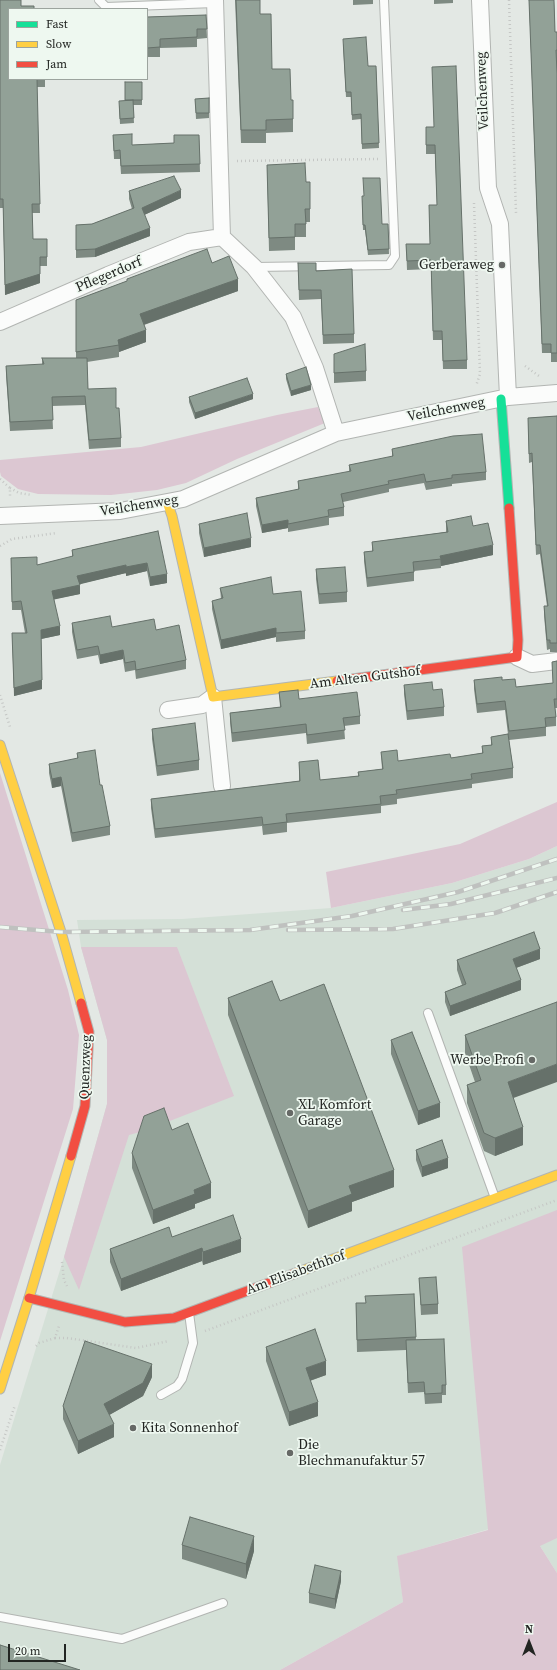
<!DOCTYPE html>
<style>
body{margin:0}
#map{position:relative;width:557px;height:1670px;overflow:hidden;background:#e3e8e4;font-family:"Source Serif 4",serif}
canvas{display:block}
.legend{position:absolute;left:8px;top:8px;width:140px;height:72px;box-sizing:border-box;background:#eef8f0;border:1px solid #9ca49e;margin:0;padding:5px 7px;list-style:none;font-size:12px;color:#222522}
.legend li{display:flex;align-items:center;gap:8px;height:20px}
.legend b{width:20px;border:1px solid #9ca49e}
.north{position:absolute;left:509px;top:1622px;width:40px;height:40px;-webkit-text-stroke:3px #eef8f0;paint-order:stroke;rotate:0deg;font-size:11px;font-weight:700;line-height:16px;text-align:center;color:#222522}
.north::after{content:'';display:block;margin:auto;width:14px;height:18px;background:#222522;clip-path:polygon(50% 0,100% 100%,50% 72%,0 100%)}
.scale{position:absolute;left:8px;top:1644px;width:58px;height:18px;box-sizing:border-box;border:2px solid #222522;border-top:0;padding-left:5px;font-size:12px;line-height:14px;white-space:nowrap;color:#222522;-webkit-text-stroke:3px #eef8f0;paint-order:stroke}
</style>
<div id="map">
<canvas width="557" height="1670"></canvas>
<ul class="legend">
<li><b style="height:5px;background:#16e098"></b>Fast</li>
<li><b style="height:5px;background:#ffcf43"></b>Slow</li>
<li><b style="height:5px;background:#f24e42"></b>Jam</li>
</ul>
<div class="north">N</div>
<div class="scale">20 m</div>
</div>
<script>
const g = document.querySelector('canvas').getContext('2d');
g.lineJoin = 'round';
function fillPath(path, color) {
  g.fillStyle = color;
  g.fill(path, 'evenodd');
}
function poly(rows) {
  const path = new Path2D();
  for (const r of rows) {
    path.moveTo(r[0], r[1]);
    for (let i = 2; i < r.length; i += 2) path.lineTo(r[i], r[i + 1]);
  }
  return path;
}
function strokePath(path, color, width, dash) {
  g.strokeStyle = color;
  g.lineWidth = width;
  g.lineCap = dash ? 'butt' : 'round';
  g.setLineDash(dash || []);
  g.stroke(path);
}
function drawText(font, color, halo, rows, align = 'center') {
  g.font = font + ' "Source Serif 4",serif';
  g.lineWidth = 3.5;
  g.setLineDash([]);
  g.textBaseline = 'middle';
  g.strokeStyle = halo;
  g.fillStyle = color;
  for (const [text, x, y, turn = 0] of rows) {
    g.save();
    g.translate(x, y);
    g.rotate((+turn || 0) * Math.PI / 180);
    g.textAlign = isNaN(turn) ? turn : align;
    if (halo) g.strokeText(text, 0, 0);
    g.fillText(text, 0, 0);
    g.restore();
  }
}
fillPath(poly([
 [557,846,557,1573,523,1519,398,1556,403,1602,280,1670,0,1670,0,1465,64,1257,107,1104,107,1040,81,947,77,920,182,919,331,908,452,883,529,859]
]), '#d4e0d7');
fillPath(poly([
 [318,407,325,423,237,459,186,483,157,490,111,495,38,494,18,489,1,476,0,472,0,460,141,447,277,415],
 [0,773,68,990,79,1035,73,1109,0,1341],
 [557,802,557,846,529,859,452,883,331,908,326,872,460,844],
 [81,947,177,947,234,1096,144,1131,129,1135,79,1290,64,1257,107,1104,107,1040],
 [557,1210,557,1538,540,1546,557,1573,557,1670,280,1670,403,1602,397,1556,488,1530,462,1247]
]), '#dcc7d2');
const lane = poly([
 [99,0,106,7,215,3],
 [255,267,389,265,395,256,384,0],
 [428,1013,495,1198],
 [161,1395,177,1386,182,1379,193,1343,189,1313],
 [0,1617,122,1639,223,1603]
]);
const street = poly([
 [480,0,488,188,500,224,508,397],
 [222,237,254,267,293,317,315,368,336,433],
 [0,322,108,275,189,242,222,237,215,0],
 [0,516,120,511,183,499,336,433,508,397,557,393],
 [517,657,532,664,557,661],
 [168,710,202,705,213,697,222,786]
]);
const fast = poly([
 [501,399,509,508]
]);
const slow = poly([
 [167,502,172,516,213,697,337,681],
 [0,745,61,932,81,1003],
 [296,1273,557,1175],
 [0,1389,29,1298,71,1156]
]);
const jam = poly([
 [337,681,517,657,518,640,509,508],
 [71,1156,85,1106,89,1032,81,1003],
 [29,1298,125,1322,174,1318,296,1273]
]);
strokePath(lane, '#b2b5b2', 10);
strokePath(street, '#b2b5b2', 18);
strokePath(fast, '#b2b5b2', 11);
strokePath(slow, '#b2b5b2', 11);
strokePath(jam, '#b2b5b2', 11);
strokePath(poly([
 [509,0,516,213],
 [237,161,378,159],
 [474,203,480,374,476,386],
 [525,366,539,376],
 [0,479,10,488,10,498],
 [10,488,19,493,32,495],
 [0,546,12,539,57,533],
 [0,695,10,727],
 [62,1262,64,1280,67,1286],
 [205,1331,557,1200],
 [55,1338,67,1338,136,1348,169,1341],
 [36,1346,39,1343,55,1338,59,1326],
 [0,1450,15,1405]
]), '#c5c7c5', 2.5, [1, 3]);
strokePath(lane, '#fbfcfb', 8);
strokePath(street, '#fbfcfb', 16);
strokePath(fast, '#16e098', 9);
strokePath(slow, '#ffcf43', 9);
strokePath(jam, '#f24e42', 9);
const rail = poly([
 [403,910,451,904,557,878],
 [0,927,61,932,250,930,352,916,458,892,557,859],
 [288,930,393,929,495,913,557,892]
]);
strokePath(rail, '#bfc1bf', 4.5);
strokePath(rail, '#eef8f0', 3, [9]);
fillPath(poly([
 [235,0,260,0,260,14,272,69,291,100,293,100,293,132,266,133,266,143,241,143],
 [353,0,373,0,373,4,353,5],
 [434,0,453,0,453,3,434,4],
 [529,0,554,0,555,32,557,32,557,362,551,362,551,353,542,353],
 [206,15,207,38,197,39,197,47,160,48,160,57,147,57,147,17],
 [343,44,368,66,376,66,379,148,362,149,361,119,352,120,351,97,346,97],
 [9,79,51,79,45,79,45,87,37,87,40,213,32,213,33,239,47,239,47,266,40,266,40,283,5,295,3,208,0,208,0,162],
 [125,82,142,82,142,105,133,105,134,123,120,124,119,106,125,101],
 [209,98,209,118,196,119,195,99],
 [426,127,434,127,467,360,467,369,443,369,442,340,433,340,431,269,407,270,406,244,430,244,429,205,437,205,435,154,426,154],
 [113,135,132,145,174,143,199,135,200,172,121,174,120,159,114,159],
 [267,165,306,182,310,209,310,222,306,222,306,237,295,237,295,250,269,251],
 [129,191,181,198,144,215,150,236,95,257,76,258,76,225,92,224,132,209,129,199],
 [364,196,382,224,388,224,389,254,368,255,365,230,363,230,362,201],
 [212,263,238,291,144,325,146,342,119,352,119,357,87,362,88,389,116,408,121,438,121,447,89,449,85,405,52,406,53,429,10,431,6,375,6,366,42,365,42,358,76,358,76,300,127,281,127,279],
 [298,263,316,271,354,334,354,343,323,344,321,299,299,300],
 [334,354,366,371,366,381,334,383],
 [286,374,311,390,291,396,286,379],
 [189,397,253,399,195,419,189,402],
 [557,416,557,652,550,652,550,649,547,650,544,615,544,606,547,606,540,554,536,555,532,462,529,463,528,418],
 [392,449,486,472,486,480,452,484,452,486,426,490,424,483,389,489,389,492,343,502,344,507,344,516,329,518,329,525,288,532,288,528,262,533,256,506,256,498,298,490,298,481,349,472,349,465,392,457],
 [446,521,473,526,493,555,441,566,441,568,414,571,414,581,367,587,364,561,364,552,372,551,372,542,446,532],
 [199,524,251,547,204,557,199,533],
 [158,531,167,583,150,586,147,571,126,576,126,573,79,584,80,594,54,599,60,635,41,639,42,689,14,696,12,633,25,633,21,610,12,610,11,558,37,565,72,557,72,550],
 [316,569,347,592,347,602,319,604,316,579],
 [220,588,273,594,305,631,305,639,276,642,276,637,221,649,212,609,212,601,221,599],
 [72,623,112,627,156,630,186,660,186,669,136,679,135,670,125,672,123,659,100,664,98,655,77,659,72,632],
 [557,661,557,708,555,708,556,717,556,726,546,727,546,736,509,740,513,768,513,778,472,784,472,788,397,799,397,804,381,806,381,813,287,823,287,832,263,835,262,826,155,838,151,808,151,799,299,781,299,762,320,780,358,776,358,772,382,769,381,752,398,761,451,758,482,753,482,746,491,745,491,737,508,734,505,710,477,713,474,689,474,680,502,680,516,687,553,683,552,662],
 [404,685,433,690,444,707,444,716,407,720,404,694],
 [279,692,299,699,360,716,360,724,344,726,345,739,307,744,306,733,232,742,230,722,230,713,280,707],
 [152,729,199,760,199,770,157,776,152,739],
 [77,753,100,785,110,826,110,835,72,842,61,786,52,788,49,773,49,764,77,759],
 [540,959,516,968,521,990,450,1016,445,1002,445,992,462,985,457,970,457,960],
 [228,998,280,1001,394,1187,352,1202,352,1211,308,1228,228,1015],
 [465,1035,523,1145,495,1156,484,1151,467,1103,467,1085,475,1082,465,1053],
 [391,1040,440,1117,418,1125,391,1054],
 [172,1130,211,1198,195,1204,195,1208,153,1224,132,1168,132,1153],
 [416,1150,448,1168,422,1177,416,1160],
 [172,1237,241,1252,203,1265,202,1261,121,1291,110,1262,110,1249],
 [419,1278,438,1304,438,1314,421,1315],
 [414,1294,416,1340,446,1385,446,1395,442,1395,442,1403,425,1404,424,1392,408,1393,406,1350,357,1352,356,1303,365,1303],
 [266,1347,326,1375,310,1381,318,1416,289,1426,266,1361],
 [152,1377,143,1396,109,1415,114,1437,78,1454,63,1419,63,1406],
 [182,1545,254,1551,246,1579,182,1559],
 [341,1581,335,1609,309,1603,309,1593]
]), '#7e8a82');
fillPath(poly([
 [181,190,181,198,142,216,142,208],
 [150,228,150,236,95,257,95,249],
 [40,274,40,283,5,295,5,285],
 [238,279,238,291,140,326,140,314],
 [146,330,146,342,119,352,118,340],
 [311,385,311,390,291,396,291,391],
 [253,394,253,399,195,419,195,413],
 [288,520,288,528,262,533,262,525],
 [251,538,251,547,204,557,204,548],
 [493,545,493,555,441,566,440,556],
 [147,563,147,571,126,576,126,567],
 [126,565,126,573,77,585,77,576],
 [167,574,167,583,150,586,150,577],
 [80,585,80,594,52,600,52,591],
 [60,626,60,635,41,639,41,630],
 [276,628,276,637,221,649,221,640],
 [123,650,123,659,100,664,100,655],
 [42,680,42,689,14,696,14,688],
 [61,777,61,786,52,788,52,779],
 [540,949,540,959,513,969,513,959],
 [521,980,521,990,450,1016,450,1006],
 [557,1064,557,1082,508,1100,508,1082],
 [440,1103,440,1117,418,1125,418,1111],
 [523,1127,523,1145,495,1156,495,1138],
 [448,1158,448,1168,422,1177,422,1167],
 [394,1170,394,1187,352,1202,352,1211,308,1228,308,1211,349,1186],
 [211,1183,211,1198,195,1204,195,1208,153,1224,153,1210,194,1190],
 [241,1239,241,1252,203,1265,203,1252],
 [202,1248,202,1261,121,1291,121,1279],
 [326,1361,326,1375,306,1382,306,1368],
 [152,1364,152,1377,143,1396,104,1418,104,1404],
 [318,1402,318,1416,289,1426,289,1412],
 [114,1424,114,1437,78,1454,78,1441],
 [254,1536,254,1551,246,1579,246,1564],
 [341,1571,341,1581,335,1609,335,1599]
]), '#66716a');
const building = poly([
 [0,0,21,0,21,6,34,6,34,9,9,9,9,79,37,79,40,204,32,204,33,239,47,239,47,257,40,257,40,274,5,285,3,199,0,199,0,0],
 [236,0,260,0,260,14,271,14,272,69,290,69,291,100,293,100,293,119,266,120,266,130,241,130,236,0],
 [529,0,554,0,555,32,557,32,557,50,556,50,557,73,557,353,551,353,551,344,542,344,529,0],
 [206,15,207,29,197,29,197,37,160,39,160,47,147,48,147,17,206,15],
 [366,37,368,66,376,66,379,143,362,144,361,114,352,115,351,92,346,92,343,39,366,37],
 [456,66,467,360,443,361,442,331,433,331,431,260,407,261,406,244,430,244,429,205,437,205,435,145,426,145,426,127,434,127,432,67,456,66],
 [125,82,142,82,142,100,125,100,125,82],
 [209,98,209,113,196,113,195,99,209,98],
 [133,100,134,118,120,119,119,101,133,100],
 [132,134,132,145,174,143,174,135,199,135,200,164,121,166,120,150,114,151,113,135,132,134],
 [305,163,306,182,310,182,310,209,305,209,306,224,295,224,295,237,269,238,267,165,305,163],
 [174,176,181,190,142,208,150,228,95,249,76,250,76,225,92,224,134,208,129,191,174,176],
 [363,178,380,178,382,224,388,224,389,249,368,250,365,225,363,225,362,196,364,196,363,178],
 [207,249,212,263,229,256,238,279,140,314,146,330,118,340,119,345,76,352,76,300,127,281,127,279,207,249],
 [298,263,316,263,316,271,352,269,354,334,323,335,321,290,299,290,298,263],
 [365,344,366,371,334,373,334,354,365,344],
 [42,358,87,358,88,389,116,388,116,408,119,408,121,438,89,440,85,396,52,397,53,420,10,422,6,366,44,364,42,358],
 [306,367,311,385,291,391,286,374,306,367],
 [247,378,253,394,195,413,189,397,247,378],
 [557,416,557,643,550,643,550,640,547,640,544,606,548,606,540,545,536,545,532,453,529,454,528,418,557,416],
 [482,434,486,472,452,475,452,478,426,482,424,474,388,481,389,484,341,494,344,507,328,510,329,516,288,524,288,520,262,525,256,498,299,489,298,481,351,471,349,465,393,456,392,449,453,436,482,434],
 [247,513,251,538,204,548,199,524,247,513],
 [471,516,473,526,488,523,493,545,440,556,441,559,413,562,414,572,367,578,364,552,373,551,372,542,448,532,446,521,471,516],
 [158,531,167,574,150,577,147,563,126,567,126,565,77,576,80,585,52,591,60,626,41,630,42,680,14,688,12,633,27,633,21,601,12,602,11,558,37,557,37,565,73,556,72,550,158,531],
 [345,567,347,592,319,594,316,569,345,567],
 [271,577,273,594,301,591,305,631,276,633,276,628,221,640,212,601,223,598,220,588,271,577],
 [110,616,112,627,154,619,156,630,179,625,186,660,136,670,135,661,125,663,123,650,100,655,98,646,77,650,72,623,110,616],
 [557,661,557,699,554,699,556,717,545,718,546,727,509,731,505,701,477,704,474,680,502,677,502,680,515,679,516,687,553,683,552,662,557,661],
 [432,682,433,690,442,689,444,707,407,711,404,685,432,682],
 [298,690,299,699,357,692,360,716,343,718,345,730,307,735,306,724,232,733,230,713,281,707,279,692,298,690],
 [195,723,199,760,157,766,152,729,195,723],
 [508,734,513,768,471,774,472,779,396,790,397,794,380,796,381,804,286,814,287,822,263,825,262,817,155,829,151,799,300,781,299,762,318,760,320,780,359,776,358,772,383,769,381,752,397,750,398,761,450,754,451,758,483,753,482,746,492,745,491,737,508,734],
 [95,750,100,785,102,785,110,826,72,833,61,777,52,779,49,764,78,758,77,753,95,750],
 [534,932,540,949,513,959,521,980,450,1006,445,992,466,984,457,960,534,932],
 [272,981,280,1001,324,984,394,1170,349,1186,352,1194,308,1211,228,998,272,981],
 [557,1002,557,1064,508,1082,523,1127,495,1138,484,1133,467,1085,481,1080,465,1035,557,1002],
 [412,1032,440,1103,418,1111,391,1040,412,1032],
 [164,1108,172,1130,188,1123,211,1183,194,1190,195,1194,153,1210,132,1153,144,1116,164,1108],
 [442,1140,448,1158,422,1167,416,1150,442,1140],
 [233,1215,241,1239,203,1252,202,1248,121,1279,110,1249,169,1227,172,1237,233,1215],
 [436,1277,438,1304,421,1305,419,1278,436,1277],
 [414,1294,416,1337,357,1340,356,1303,366,1303,365,1296,414,1294],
 [315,1329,326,1361,306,1368,318,1402,289,1412,266,1347,315,1329],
 [444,1339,446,1385,442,1385,442,1393,425,1394,424,1382,408,1383,406,1340,444,1339],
 [85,1341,152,1364,143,1383,104,1404,114,1424,78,1441,63,1406,85,1341],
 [190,1517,254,1536,246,1564,182,1545,190,1517],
 [315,1565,341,1571,335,1599,309,1593,315,1565],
 [0,1645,80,1670,0,1670,0,1645]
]);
fillPath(building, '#92a197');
strokePath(building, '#66716a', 1);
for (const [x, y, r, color] of [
 [502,265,4,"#666966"],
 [532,1060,4,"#666966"],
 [290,1113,4,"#666966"],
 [133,1428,4,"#666966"],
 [290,1453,4,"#666966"]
]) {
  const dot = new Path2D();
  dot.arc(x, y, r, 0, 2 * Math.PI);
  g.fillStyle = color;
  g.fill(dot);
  strokePath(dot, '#eef8f0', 1.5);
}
drawText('14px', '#222522', '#eef8f0', [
 ["Veilchenweg",483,91,-92],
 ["Pflegerdorf",109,275,-23],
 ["Veilchenweg",446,410,-11],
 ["Veilchenweg",139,506,-9],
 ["Am Alten Gutshof",365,678,-7],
 ["Quenzweg",86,1067,-88],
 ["Am Elisabethhof",296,1273,-20]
]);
drawText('14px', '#222522', '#eef8f0', [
 ["Gerberaweg",494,265,"right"],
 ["Werbe Profi",524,1060,"right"],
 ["XL Komfort",298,1105],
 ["Garage",298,1121],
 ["Kita Sonnenhof",141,1428],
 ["Die",298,1445],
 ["Blechmanufaktur 57",298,1461]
], 'left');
</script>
